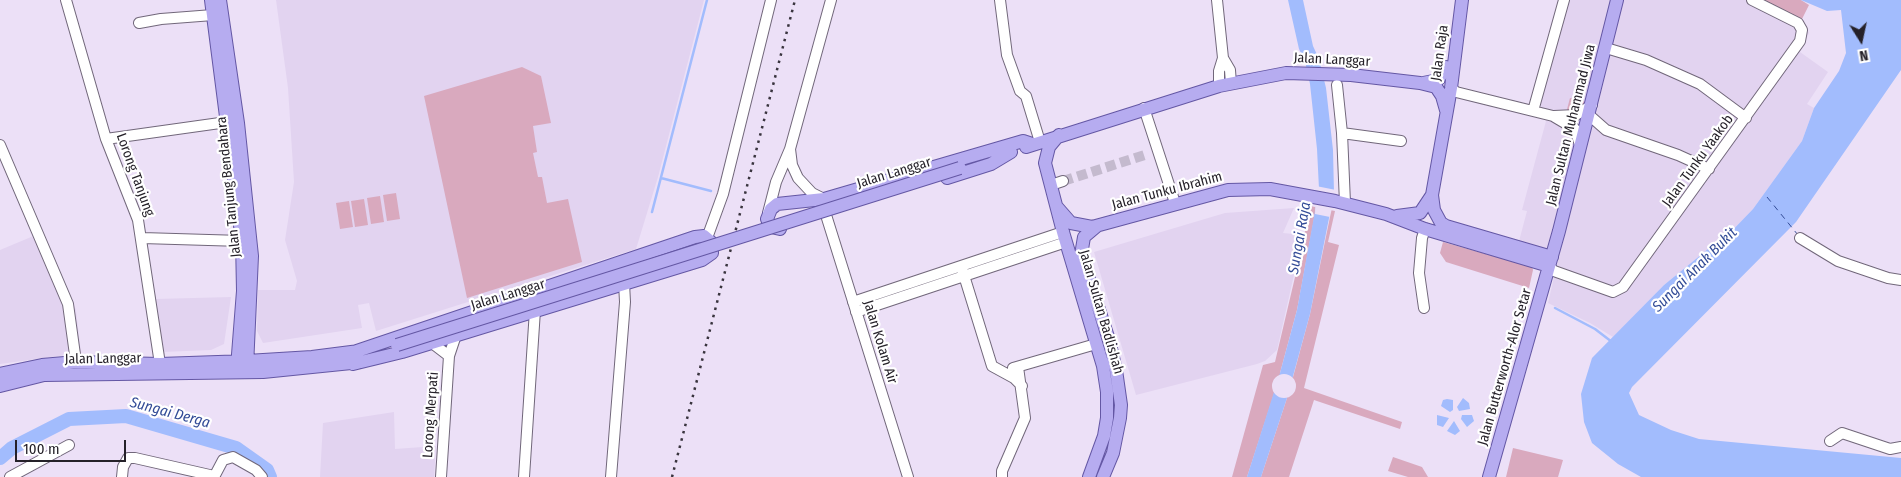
<!DOCTYPE html>
<style>
body{margin:0}
#map{position:relative;width:1901px;height:477px;overflow:hidden;background:#ece0f7;font-family:"Fira Sans Condensed",sans-serif}
canvas{display:block}
.north{position:absolute;left:1836px;top:15px;width:50px;height:50px;-webkit-text-stroke:4px #fff;paint-order:stroke;rotate:170deg;font-size:14px;font-weight:700;line-height:20px;text-align:center;color:#252129}
.north::after{content:'';display:block;margin:auto;width:18px;height:22px;background:#252129;clip-path:polygon(50% 0,100% 100%,50% 72%,0 100%)}
.scale{position:absolute;left:15px;top:440px;width:111px;height:22px;box-sizing:border-box;border:2px solid #252129;border-top:0;padding-left:6px;font-size:15px;line-height:18px;white-space:nowrap;color:#252129;-webkit-text-stroke:4px #fff;paint-order:stroke}
</style>
<div id="map">
<canvas width="1901" height="477"></canvas>
<div class="north">N</div>
<div class="scale">100 m</div>
</div>
<script>
const g = document.querySelector('canvas').getContext('2d');
g.lineJoin = 'round';
function fillPath(path, color) {
  g.fillStyle = color;
  g.fill(path, 'evenodd');
}
function poly(rows) {
  const path = new Path2D();
  for (const r of rows) {
    if (r.length === 3) {
      path.moveTo(r[0] + r[2], r[1]);
      path.arc(r[0], r[1], r[2], 0, 2 * Math.PI);
      continue;
    }
    path.moveTo(r[0], r[1]);
    for (let i = 2; i < r.length; i += 2) path.lineTo(r[i], r[i + 1]);
  }
  return path;
}
function strokePath(path, color, width, dash) {
  g.strokeStyle = color;
  g.lineWidth = width;
  g.lineCap = dash ? 'butt' : 'round';
  g.setLineDash(dash || []);
  g.stroke(path);
}
function drawText(font, color, halo, rows, align = 'center') {
  g.font = font + ' "Fira Sans Condensed",sans-serif';
  g.lineWidth = 4.5;
  g.setLineDash([]);
  g.textBaseline = 'middle';
  g.strokeStyle = halo;
  g.fillStyle = color;
  for (const [text, x, y, turn = 0] of rows) {
    g.save();
    g.translate(x, y);
    g.rotate((+turn || 0) * Math.PI / 180);
    g.textAlign = isNaN(turn) ? turn : align;
    if (halo) g.strokeText(text, 0, 0);
    g.fillText(text, 0, 0);
    g.restore();
  }
}
fillPath(poly([
 [276,0,704,0,658,177,636,249,376,331,369,303,358,305,362,328,263,343,257,331,258,290,295,290,297,281,285,240,294,182,288,88],
 [1566,0,1763,0,1802,19,1809,33,1800,52,1828,72,1807,104,1814,108,1802,141,1753,209,1725,238,1708,249,1664,285,1613,337,1590,323,1548,303,1559,256,1518,245,1527,211,1522,210,1549,110,1536,107],
 [1294,208,1283,233,1303,235,1277,350,1265,361,1257,364,1136,395,1094,252,1225,213],
 [43,232,76,310,81,353,0,364,0,250],
 [231,297,224,344,211,350,162,352,155,299],
 [394,412,395,449,436,446,434,477,320,477,323,423]
]), '#e2d3f0');
fillPath(poly([
 [1763,0,1801,0,1809,5,1802,19],
 [522,67,541,76,551,123,533,126,537,152,533,153,538,177,542,177,547,203,568,199,582,262,467,298,424,96],
 [1570,98,1586,102,1578,110,1566,113],
 [396,193,400,219,387,221,383,195],
 [380,196,384,222,371,224,367,198],
 [364,199,368,225,355,227,351,201],
 [349,201,353,227,340,229,336,203],
 [1310,206,1335,211,1328,242,1339,245,1304,388,1402,422,1400,429,1314,400,1289,477,1261,477,1287,398,1274,394,1247,477,1232,477,1263,365,1275,362,1300,256],
 [1315,214,1330,217,1310,314,1293,377,1280,373,1297,310],
 [1443,242,1532,267,1533,270,1529,288,1446,262,1440,253],
 [1513,448,1563,460,1558,477,1506,477],
 [1393,457,1422,467,1428,477,1408,477,1388,471]
]), '#d9a9be');
fillPath(poly([
 [1288,0,1303,0,1313,46,1319,59,1326,88,1333,150,1334,193,1310,314,1287,398,1261,477,1247,477,1280,373,1297,310,1319,189,1317,149,1310,84,1305,61,1299,49],
 [1801,0,1901,0,1901,70,1796,222,1632,387,1629,393,1639,415,1671,430,1699,439,1901,458,1901,477,1641,477,1618,464,1592,443,1584,422,1581,394,1592,358,1664,285,1708,249,1725,238,1753,209,1802,141,1814,108,1839,71,1846,53,1841,10,1827,11],
 [1463,398,1469,403,1470,409,1459,411,1457,407],
 [1447,399,1453,400,1453,410,1450,412,1441,406,1443,400],
 [1437,415,1449,418,1443,427,1437,425],
 [1462,415,1472,415,1474,421,1467,427,1461,419],
 [1454,421,1460,431,1455,435,1447,431]
]), '#a2bcfd');
fillPath(poly([
 [1316,186,1336,190,1330,217,1315,214],
 [1284,386,12]
]), '#ece0f7');
strokePath(poly([
 [661,178,711,191],
 [652,212,707,0],
 [1555,308,1595,329,1612,342]
]), '#a2bcfd', 2.5);
strokePath(poly([
 [0,458,12,448,69,419,126,416,236,448,267,470,270,477]
]), '#a2bcfd', 14);
strokePath(poly([
 [1767,197,1798,235]
]), '#334c97', 1, [6, 5]);
strokePath(poly([
 [1063,181,1148,154]
]), '#c4bace', 10, [10, 5]);
const minor = poly([
 [66,0,106,139,138,220,160,364],
 [1000,0,1007,55,1020,91,1026,96,1040,142],
 [1217,0,1223,58,1230,70,1231,84],
 [139,23,161,19,213,15],
 [1606,48,1646,60,1700,84,1746,118],
 [1337,85,1342,133,1345,203],
 [1219,86,1219,71,1223,58],
 [1451,88,1456,92,1553,116,1575,129,1580,145],
 [1144,108,1175,203],
 [1533,111,1564,0],
 [1589,115,1606,130,1678,155,1709,169],
 [1554,116,1576,115,1592,105],
 [1342,133,1401,141],
 [106,139,227,122],
 [0,145,68,304,76,362],
 [790,149,792,165,798,178,812,193,824,199],
 [1051,185,1063,181],
 [768,213,776,182,790,149,831,0],
 [826,215,908,477],
 [142,238,242,241],
 [707,238,723,194,771,0],
 [1800,238,1838,261,1888,278,1901,280],
 [1549,266,1554,271,1613,292,1623,287,1800,41,1802,30,1798,23,1752,0],
 [962,269,992,366,1014,378,1022,386],
 [853,302,1063,232],
 [1424,308,1419,273,1422,238,1425,229],
 [856,312,1066,242],
 [432,343,449,356],
 [1013,368,1096,344],
 [1830,441,1842,433,1890,449,1901,447],
 [10,477,69,445],
 [122,477,123,467,128,458,135,458,214,476],
 [214,477,223,460,233,457,256,470,262,477],
 [441,477,449,356,456,335],
 [524,477,535,310],
 [611,477,625,302,624,283],
 [1002,477,1002,471,1025,418,1018,367]
]);
const major = poly([
 [211,0,242,241,243,291,237,367],
 [220,0,238,123,252,256,247,367],
 [1462,0,1451,88,1432,195,1434,210,1441,223,1446,226,1552,257],
 [1423,83,1438,80,1446,67],
 [1059,135,1049,147,1045,163,1063,232,1103,366,1107,392,1107,418,1104,436,1089,477],
 [1026,147,1219,86,1286,73,1351,75,1420,83,1436,87,1442,96,1446,110],
 [947,178,991,164,1011,152],
 [1057,207,1071,223,1092,227,1228,190,1270,189,1335,201,1386,214,1425,229,1549,266],
 [1397,216,1420,213,1432,195],
 [1097,226,1084,237,1081,255,1109,340,1116,370,1121,405,1120,418,1113,453,1103,477],
 [780,229,771,227,767,219,771,209,777,204,824,199,1023,141,1032,144],
 [351,353,695,237,704,236,711,242,712,253,702,260,402,352,353,364],
 [0,374,42,365,76,362,160,364,247,361,312,357,359,351],
 [0,386,44,375,263,372,361,362],
 [1489,477,1559,231,1617,0]
]);
strokePath(minor, '#71677a', 12);
strokePath(major, '#6457a4', 14);
strokePath(minor, '#fff', 10);
strokePath(major, '#b6acf0', 12);
strokePath(poly([
 [672,477,795,0]
]), '#39343e', 2.5, [2.5, 5]);
const majorBridge = poly([
 [397,345,960,168]
]);
strokePath(majorBridge, '#6457a4', 14, []);
strokePath(majorBridge, '#b6acf0', 12);
drawText('14px', '#252129', '#fff', [
 ["Jalan Raja",1440,53,-82],
 ["Jalan Langgar",1332,60,3],
 ["Jalan Sultan Muhammad Jiwa",1571,125,-76],
 ["Jalan Tunku Yaakob",1698,161,-54],
 ["Jalan Langgar",894,173,-17],
 ["Lorong Tanjung",135,175,70],
 ["Jalan Tanjung Bendahara",229,187,-96],
 ["Jalan Tunku Ibrahim",1167,191,-15],
 ["Jalan Langgar",508,295,-17],
 ["Jalan Sultan Badlishah",1101,312,74],
 ["Jalan Kolam Air",880,342,73],
 ["Jalan Langgar",103,359,-1],
 ["Jalan Butterworth-Alor Setar",1505,367,-74],
 ["Lorong Merpati",431,415,-86]
]);
drawText('italic 15px', '#334c97', '#fff', [
 ["Sungai Raja",1300,238,-80],
 ["Sungai Anak Bukit",1695,270,-45],
 ["Sungai Derga",170,413,15]
]);
</script>
